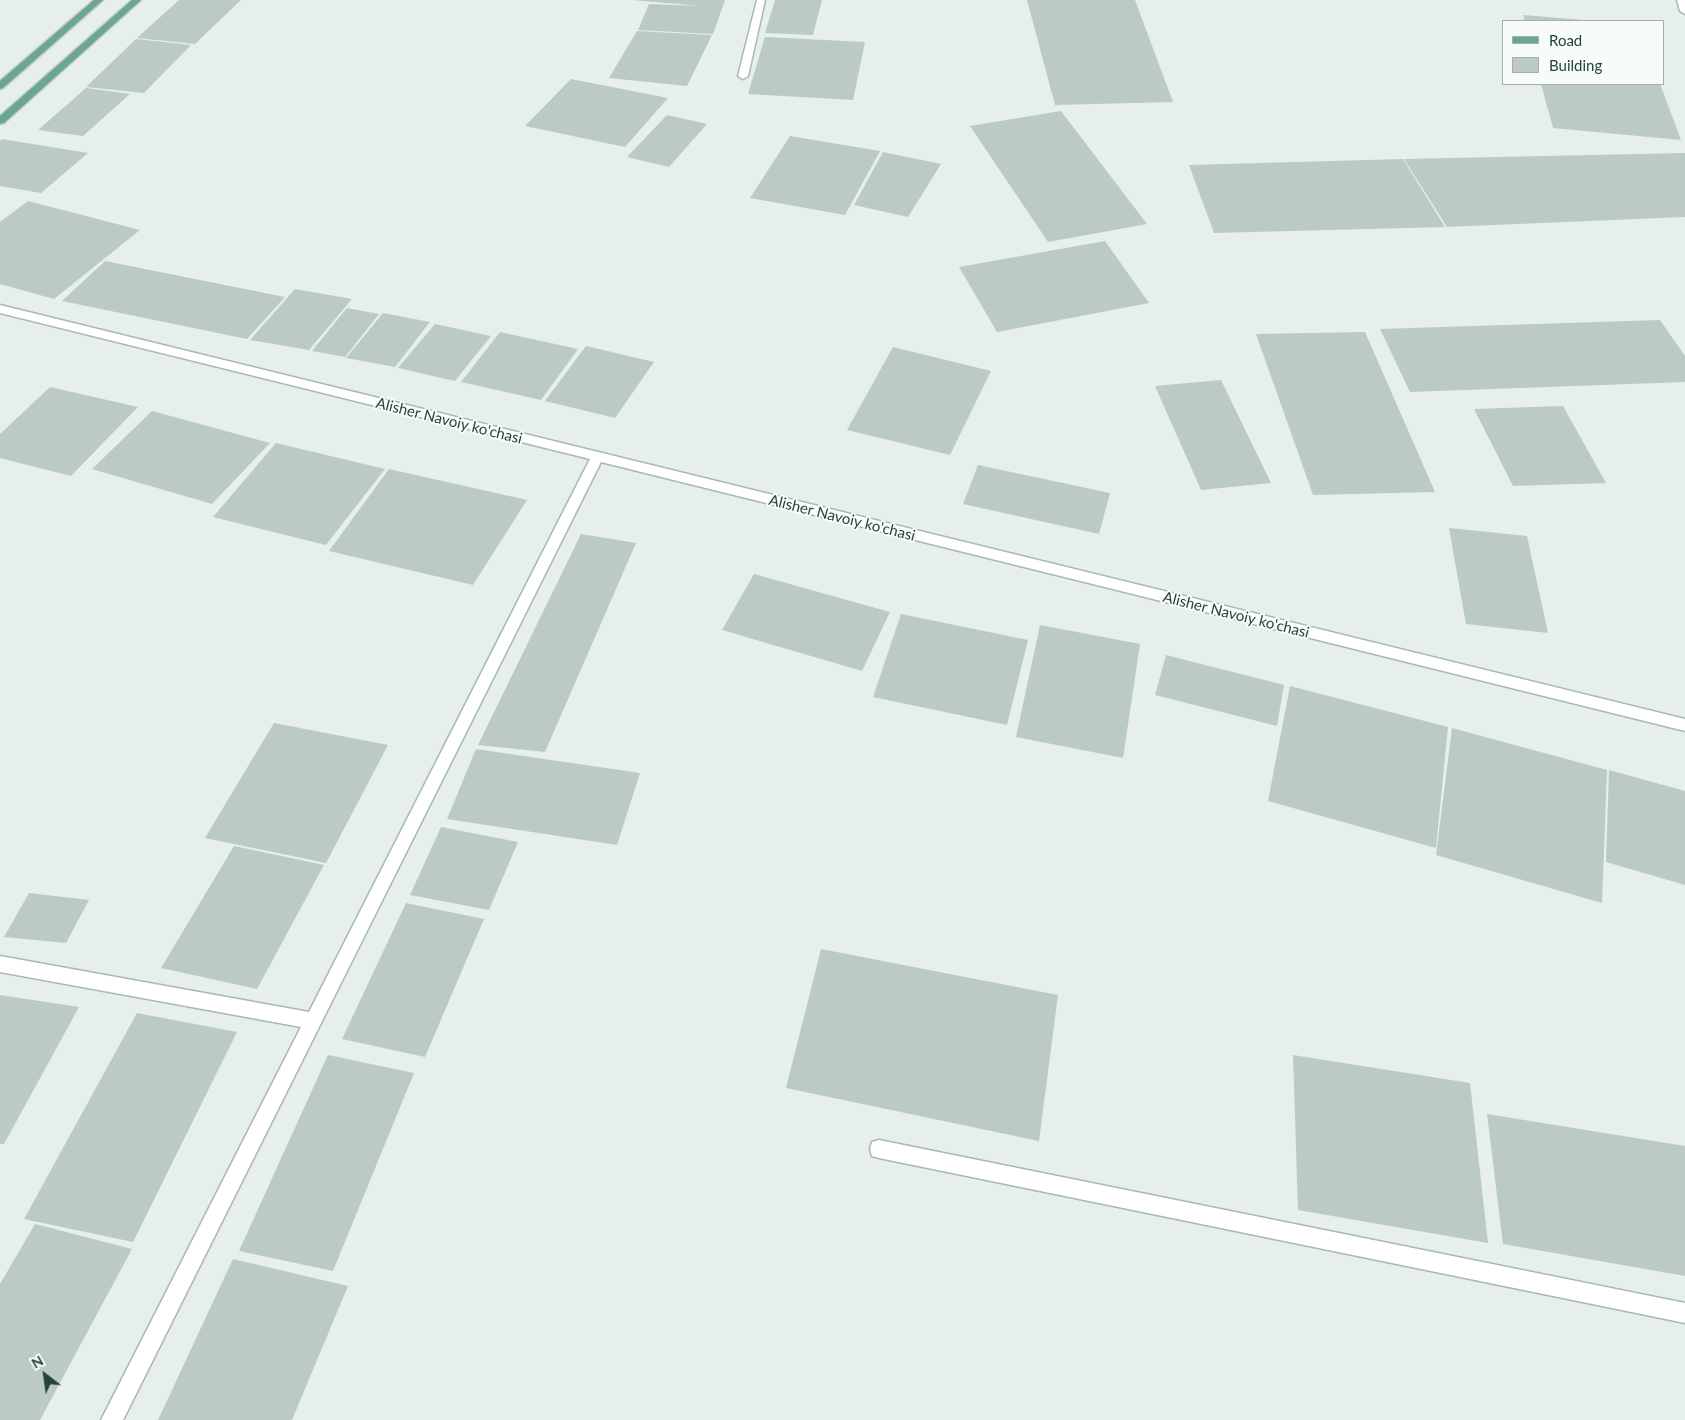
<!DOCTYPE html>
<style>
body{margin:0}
#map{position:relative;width:1685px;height:1420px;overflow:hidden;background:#e6efeb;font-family:Lato,sans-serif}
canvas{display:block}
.legend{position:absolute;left:1502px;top:20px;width:162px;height:65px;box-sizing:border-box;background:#f7fbf9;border:1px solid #a3b1ad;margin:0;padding:6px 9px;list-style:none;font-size:15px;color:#24423a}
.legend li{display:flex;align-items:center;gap:10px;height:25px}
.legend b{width:25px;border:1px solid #a3b1ad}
.north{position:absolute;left:20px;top:1350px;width:50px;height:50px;-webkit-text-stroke:4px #f7fbf9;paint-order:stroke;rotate:330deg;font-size:14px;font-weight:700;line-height:20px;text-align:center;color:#24423a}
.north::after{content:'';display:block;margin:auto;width:18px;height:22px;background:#24423a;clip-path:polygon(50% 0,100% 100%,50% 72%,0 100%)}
</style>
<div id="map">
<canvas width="1685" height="1420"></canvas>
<ul class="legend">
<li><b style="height:6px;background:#6aa596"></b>Road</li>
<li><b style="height:14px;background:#bbcac4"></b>Building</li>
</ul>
<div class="north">N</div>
</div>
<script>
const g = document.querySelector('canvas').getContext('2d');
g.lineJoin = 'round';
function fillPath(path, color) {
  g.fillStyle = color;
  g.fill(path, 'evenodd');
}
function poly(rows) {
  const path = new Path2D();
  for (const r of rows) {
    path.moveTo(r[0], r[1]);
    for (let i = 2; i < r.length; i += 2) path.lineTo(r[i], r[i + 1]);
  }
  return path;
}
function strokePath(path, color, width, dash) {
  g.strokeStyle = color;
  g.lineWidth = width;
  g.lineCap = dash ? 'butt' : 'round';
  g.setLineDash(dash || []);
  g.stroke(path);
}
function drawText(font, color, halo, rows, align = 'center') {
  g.font = font + ' Lato,sans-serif';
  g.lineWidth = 4;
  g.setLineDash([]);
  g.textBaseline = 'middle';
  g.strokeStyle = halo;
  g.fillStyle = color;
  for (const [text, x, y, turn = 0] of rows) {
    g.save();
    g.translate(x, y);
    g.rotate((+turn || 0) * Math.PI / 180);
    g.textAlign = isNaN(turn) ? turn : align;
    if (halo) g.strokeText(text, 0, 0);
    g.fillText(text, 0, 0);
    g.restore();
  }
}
fillPath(poly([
 [179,0,241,0,195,44,137,38],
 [632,0,725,0,713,34,638,30,649,4,702,6],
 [775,0,822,0,813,35,765,33],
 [1027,0,1135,0,1173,102,1055,105],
 [1523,15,1584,20,1584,21,1525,21],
 [637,31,712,35,687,86,609,78],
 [765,37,865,42,853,100,748,94],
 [136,39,191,45,144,93,86,87],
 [571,79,668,98,625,147,525,126],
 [1541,84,1660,84,1681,140,1553,128],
 [86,88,130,94,83,136,38,130],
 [1061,111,1147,224,1048,242,970,126],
 [667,115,707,124,669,167,627,157],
 [790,136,880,151,845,215,750,198],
 [2,139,88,153,41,193,0,186,0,141],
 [883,152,941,164,908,217,854,205],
 [1685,153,1685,217,1447,227,1404,159],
 [1403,159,1445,227,1214,233,1189,165],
 [28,201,140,230,54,299,0,284,0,222],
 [1105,241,1149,303,997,332,959,267],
 [105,261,285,297,247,339,62,301],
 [295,289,352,299,309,350,250,340],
 [347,308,379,314,345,357,312,351],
 [383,313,430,322,395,367,346,358],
 [1660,320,1685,356,1685,382,1410,392,1380,329],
 [435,324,491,336,455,381,398,368],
 [500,332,578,349,541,400,461,382],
 [1365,332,1435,492,1313,495,1256,334],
 [586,346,654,362,615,418,545,401],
 [893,347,991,371,950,455,847,430],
 [1221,380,1271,483,1201,490,1155,386],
 [50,387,138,407,71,476,0,458,0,434],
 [1563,406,1606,483,1513,486,1474,409],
 [152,411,270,443,212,504,92,469],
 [276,443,385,469,326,545,213,517],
 [978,465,1110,493,1099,534,963,504],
 [389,469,527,500,473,585,329,551],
 [1449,528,1527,536,1548,633,1466,624],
 [581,534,636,543,545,752,478,745],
 [754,574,890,612,862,671,722,630],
 [901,614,1028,640,1007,725,873,697],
 [1040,625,1140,644,1123,758,1016,737],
 [1166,655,1284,685,1277,726,1155,695],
 [1290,686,1448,727,1436,848,1268,801],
 [274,723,388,745,326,863,205,838],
 [1452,728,1607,770,1602,903,1436,855],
 [476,749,640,773,617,845,447,819],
 [1609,770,1685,791,1685,885,1606,862],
 [441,827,518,842,489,910,410,895],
 [234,846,324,865,257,989,161,968],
 [29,893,89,900,66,943,4,937],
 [406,903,484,919,425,1057,342,1039],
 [821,949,1058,995,1039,1141,786,1088],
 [0,995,79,1007,4,1144,0,1144],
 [137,1013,237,1032,133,1242,24,1219],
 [328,1055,414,1073,333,1271,239,1251],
 [1293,1055,1470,1083,1488,1243,1298,1210],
 [1487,1114,1685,1146,1685,1276,1503,1244],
 [35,1224,132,1249,40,1420,0,1420,0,1284],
 [233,1259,348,1286,292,1420,158,1420]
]), '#bbcac4');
const minor = poly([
 [757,0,765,0,748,76,743,79,738,76,757,0],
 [1677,0,1685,0,1685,14,1680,11,1677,0],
 [0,305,1685,719,1685,731,601,462,123,1420,101,1420,301,1027,0,972,0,956,309,1012,590,459,0,313,0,305],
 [879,1140,1685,1303,1685,1323,879,1158,872,1156,870,1149,872,1142,879,1140]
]);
const major = poly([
 [94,0,103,0,3,88,0,89,0,81,94,0],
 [132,0,141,0,4,123,0,124,0,116,132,0]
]);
strokePath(minor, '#a8b8b2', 3);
strokePath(major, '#c2cac8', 3);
fillPath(minor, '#fff');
fillPath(major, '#6aa596');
drawText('15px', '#24423a', '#f7fbf9', [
 ["Alisher Navoiy ko'chasi",449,421,14],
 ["Alisher Navoiy ko'chasi",842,518,14],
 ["Alisher Navoiy ko'chasi",1236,615,14]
]);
</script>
